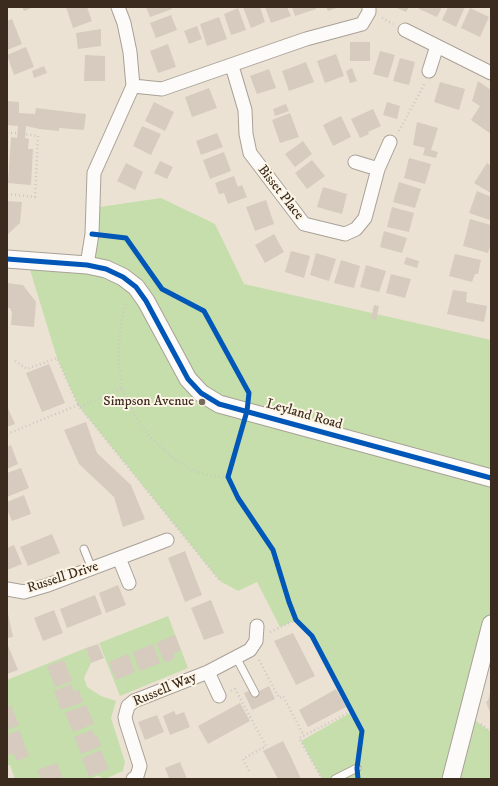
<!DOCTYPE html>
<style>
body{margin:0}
#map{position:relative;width:498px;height:786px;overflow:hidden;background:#ece2d4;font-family:"IM FELL DW Pica",serif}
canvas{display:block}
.frame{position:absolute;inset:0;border:8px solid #3b2a1e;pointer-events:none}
</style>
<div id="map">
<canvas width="498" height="786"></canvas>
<div class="frame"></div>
</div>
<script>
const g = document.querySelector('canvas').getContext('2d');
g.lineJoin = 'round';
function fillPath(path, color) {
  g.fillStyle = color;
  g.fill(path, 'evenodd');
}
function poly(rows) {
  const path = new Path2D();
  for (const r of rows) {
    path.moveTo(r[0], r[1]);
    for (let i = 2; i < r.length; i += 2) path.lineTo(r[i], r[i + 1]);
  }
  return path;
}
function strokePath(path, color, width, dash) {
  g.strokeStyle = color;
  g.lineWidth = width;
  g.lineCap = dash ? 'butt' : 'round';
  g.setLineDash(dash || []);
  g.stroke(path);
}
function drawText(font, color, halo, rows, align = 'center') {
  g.font = font + ' "IM FELL DW Pica",serif';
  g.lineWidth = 4;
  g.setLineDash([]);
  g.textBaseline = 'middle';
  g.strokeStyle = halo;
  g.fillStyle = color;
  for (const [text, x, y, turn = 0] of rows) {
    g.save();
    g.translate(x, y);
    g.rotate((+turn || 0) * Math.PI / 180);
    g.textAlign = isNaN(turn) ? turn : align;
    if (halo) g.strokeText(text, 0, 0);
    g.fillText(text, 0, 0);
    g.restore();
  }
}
fillPath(poly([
 [161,198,215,224,244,284,491,340,491,624,468,715,491,732,491,779,322,779,301,741,352,712,312,636,296,620,280,627,257,582,238,591,220,581,78,405,57,358,27,260,87,265,93,208],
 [168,616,188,668,120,696,99,643],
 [86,648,91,663,84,678,87,687,101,696,116,701,111,718,125,762,123,771,105,779,98,776,90,779,15,779,10,765,7,765,7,680]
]), '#c5deac');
fillPath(poly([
 [22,7,34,7,24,11],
 [66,7,87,7,92,21,73,28],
 [146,7,171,7,172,9,150,17],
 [243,7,260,7,265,22,251,28],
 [265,7,287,7,291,16,271,23],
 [292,7,316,7,316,9,295,16],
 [326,7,339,7,328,11],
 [395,7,409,7,406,12],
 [419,7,442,7,437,17,419,9],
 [448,7,465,7,456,27,442,20],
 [238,8,246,30,231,35,224,14],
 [470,8,489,17,480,37,461,28],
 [171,15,177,30,156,38,150,23],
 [219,17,227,39,207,46,200,24],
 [12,19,22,44,7,50,7,21],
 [197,26,202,39,189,44,184,31],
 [101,29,101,46,78,49,76,33],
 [350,42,370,42,370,61,350,61],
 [168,44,176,67,158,73,150,51],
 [26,47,34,67,14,75,7,55],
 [380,51,395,55,388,78,373,74],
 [336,54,344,76,325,83,317,61],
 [85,55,105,56,105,81,84,81],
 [400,58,415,62,409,85,393,81],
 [306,62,314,82,289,91,282,71],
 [44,66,47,73,34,78,32,71],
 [352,68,357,81,350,83,346,71],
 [269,69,276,88,257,94,250,76],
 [478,81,491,90,491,134,471,120,480,106,472,101],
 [440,82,465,89,459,110,434,102],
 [209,88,217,108,192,117,185,97],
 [7,101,19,102,19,113,35,114,36,108,86,114,84,130,59,128,59,131,39,129,26,126,25,138,29,139,28,149,33,149,31,185,8,183,11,137,17,138,18,126,7,125],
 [154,102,174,112,165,131,145,121],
 [387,102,400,106,397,119,383,115],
 [286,104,289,111,275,116,273,109],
 [373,109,381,126,368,132,369,134,360,138,351,119],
 [290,113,299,137,280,143,272,120],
 [341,116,351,137,333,146,323,125],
 [417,122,438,128,431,150,438,152,436,158,423,155,425,148,413,145],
 [142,126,161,134,151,155,133,146],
 [217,133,223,147,201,155,196,141],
 [303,141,312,154,295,167,285,154],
 [224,152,231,171,210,179,203,160],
 [409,158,431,164,425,184,404,178],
 [312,160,325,176,307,189,295,173],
 [160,161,173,167,167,179,154,173],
 [126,163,143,172,135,190,117,181],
 [487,163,491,166,491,193,474,183],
 [234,176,238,187,242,185,247,197,228,204,224,193,219,194,215,183],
 [399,182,421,189,415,208,393,202],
 [323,187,347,194,342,214,317,207],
 [477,191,491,197,490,220,469,213],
 [266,200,274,224,255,231,246,207],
 [7,201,22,202,20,223,7,235],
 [392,207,414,213,409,232,387,227],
 [470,219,491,225,491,243,488,253,463,246],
 [384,231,407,238,402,253,380,247],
 [274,234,284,252,265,263,255,245],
 [291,251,310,256,304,278,285,272],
 [316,253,336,259,329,281,310,275],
 [455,254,481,260,478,274,475,274,472,282,449,276],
 [406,257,419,261,417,268,404,264],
 [341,260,360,266,354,288,334,283],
 [366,265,386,271,379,292,360,287],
 [391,274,411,279,405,298,386,293],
 [7,283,23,285,36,302,34,327,11,325,12,313,10,308,7,308],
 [453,290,467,292,466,302,487,306,484,322,447,314],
 [374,305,379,306,376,320,371,319],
 [49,364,65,403,42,412,26,373],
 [7,406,15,424,7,427],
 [86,422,97,453,131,485,145,519,123,527,114,497,79,464,64,430],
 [11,445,18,464,7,469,7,447],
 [21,468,29,488,7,497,7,473],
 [24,495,31,514,12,521,8,512,7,513,7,502],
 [52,534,60,553,28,566,20,547],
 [14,545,22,564,7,570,7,548],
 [185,551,202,595,185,602,168,558],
 [118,585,126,605,106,613,99,593],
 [95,595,102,614,67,628,60,609],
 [211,600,224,633,204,640,191,608],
 [7,609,13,637,7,638],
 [54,610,63,633,43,641,34,618],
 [293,633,315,676,296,685,274,641],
 [175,635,181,650,173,654,175,658,165,663,156,643],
 [7,643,18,670,7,674],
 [98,644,104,658,91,663,86,648],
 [153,644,160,663,140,671,133,652],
 [128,654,135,672,116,680,109,662],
 [64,660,72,681,55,687,47,666],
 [71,684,74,692,79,690,83,702,61,710,54,691],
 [269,686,275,699,252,710,244,693,249,691,251,695],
 [336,689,346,707,308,727,299,710],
 [490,692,491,693,491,715,486,702,488,701],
 [240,703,250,721,208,744,198,726],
 [11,705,19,725,7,730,7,707],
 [86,705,94,724,73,732,65,713],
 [174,711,176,715,184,712,190,727,170,735,163,716],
 [157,715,164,732,145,740,138,722],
 [19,730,29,756,17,761,14,754,9,755,7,750,7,735],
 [92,730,95,736,97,735,101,746,81,754,74,737],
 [283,741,290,755,301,779,278,779,263,751],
 [101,750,109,769,89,777,82,758],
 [180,762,187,779,166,779,169,778,165,768],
 [57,763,63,779,41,779,37,770]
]), '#d7cabf');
const service = poly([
 [84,549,92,569],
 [236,657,255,693],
 [335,779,357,768]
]);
const minor = poly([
 [405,30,491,73],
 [232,66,245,110,246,134,250,153,304,224,345,234,356,229,365,218,378,169,390,142],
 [429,71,437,46],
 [133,86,162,89,306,39,362,24,369,12,369,7],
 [355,162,378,169],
 [87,265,92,234,94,173,133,86,130,52,124,23,118,7],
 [119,558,129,583],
 [7,589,24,592,48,585,167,540],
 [208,672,219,696],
 [133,779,137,776,140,766,126,722,125,717,128,706,134,701,208,672,250,650,256,641,257,626]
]);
const tertiary = poly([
 [7,259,87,265,106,269,123,277,136,287,146,301,188,379,201,393,219,404,491,478],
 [451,779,491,624]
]);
strokePath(service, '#a9a197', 9);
strokePath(minor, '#a9a197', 15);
strokePath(tertiary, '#a9a197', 19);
strokePath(poly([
 [382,18,393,24],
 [399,131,425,83],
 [7,133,16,133],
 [7,194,35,197,38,136,25,134],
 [15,361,27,369,57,358,78,405],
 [122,388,118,358,121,323,126,302],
 [80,407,122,388,134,415,151,438,172,457,194,471,212,476,228,477],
 [7,434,78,405,220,581],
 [270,632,296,620],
 [259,660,279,698,283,696,304,736],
 [231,691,235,689,266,746,243,759,250,773],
 [481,724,491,732],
 [322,779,299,738,352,711]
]), '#ccc8c5', 2.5, [1, 3]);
strokePath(service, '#fcfbf9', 7);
strokePath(minor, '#fcfbf9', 13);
strokePath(tertiary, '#fcfbf9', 17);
strokePath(poly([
 [92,234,126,238,162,289,204,311,249,393,247,411,228,477,238,498,273,550,289,602,296,620,312,636,362,731,357,768,358,779],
 [7,259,87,265,106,269,123,277,136,287,146,301,188,379,201,393,219,404,491,478]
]), '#0057b8', 5);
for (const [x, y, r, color] of [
 [202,402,4,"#796a5e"]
]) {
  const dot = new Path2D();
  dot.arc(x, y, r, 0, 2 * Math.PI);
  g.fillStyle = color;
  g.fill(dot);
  strokePath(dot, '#fcf5e5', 1.5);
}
drawText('14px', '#3b2a1e', '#fcf5e5', [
 ["Bisset Place",280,193,52],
 ["Leyland Road",304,415,16],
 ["Russell Drive",63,578,-18],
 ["Russell Way",165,690,-23]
]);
drawText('14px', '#3b2a1e', '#fcf5e5', [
 ["Simpson Avenue",194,402]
], 'right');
</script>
